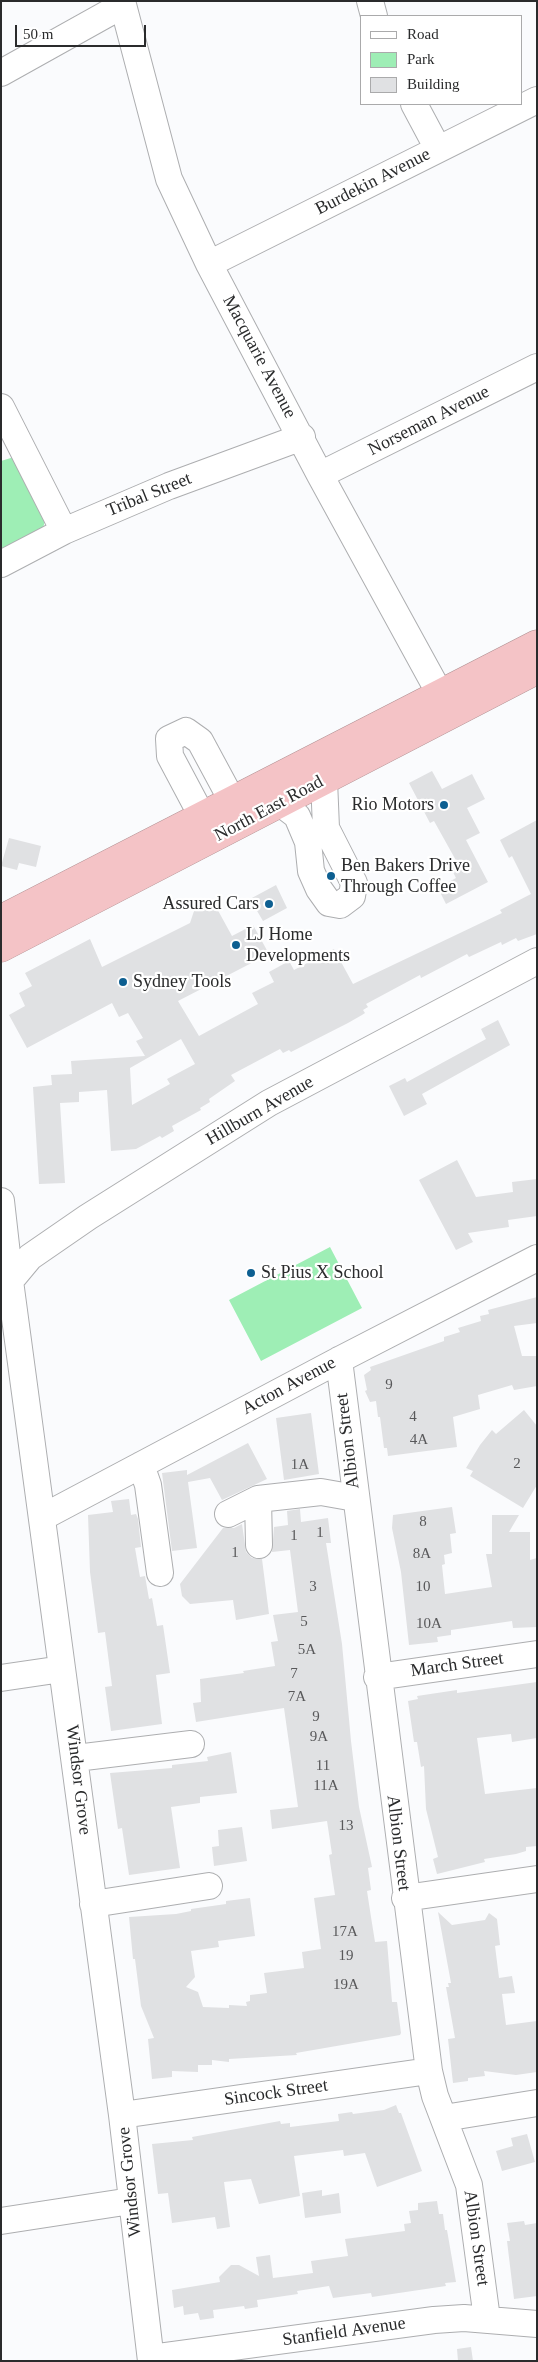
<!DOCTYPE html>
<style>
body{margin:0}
#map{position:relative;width:538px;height:2362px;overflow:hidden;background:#fafbfd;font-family:Georgia,serif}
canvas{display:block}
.frame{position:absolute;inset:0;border:2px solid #2a2b2c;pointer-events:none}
.legend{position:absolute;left:360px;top:15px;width:162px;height:90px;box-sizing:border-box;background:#fff;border:1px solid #aaaaab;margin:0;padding:6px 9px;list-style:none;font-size:15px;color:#2a2b2c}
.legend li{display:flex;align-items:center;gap:10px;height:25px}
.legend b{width:25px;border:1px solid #aaaaab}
.scale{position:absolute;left:15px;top:25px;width:131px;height:22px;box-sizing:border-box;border:2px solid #2a2b2c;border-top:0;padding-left:6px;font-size:15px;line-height:18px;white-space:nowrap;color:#2a2b2c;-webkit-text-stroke:4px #fff;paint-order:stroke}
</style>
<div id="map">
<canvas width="538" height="2362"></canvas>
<div class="frame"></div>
<ul class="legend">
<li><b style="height:6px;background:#fff"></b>Road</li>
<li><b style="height:14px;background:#9eeeb5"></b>Park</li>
<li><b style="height:14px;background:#e0e1e3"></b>Building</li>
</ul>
<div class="scale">50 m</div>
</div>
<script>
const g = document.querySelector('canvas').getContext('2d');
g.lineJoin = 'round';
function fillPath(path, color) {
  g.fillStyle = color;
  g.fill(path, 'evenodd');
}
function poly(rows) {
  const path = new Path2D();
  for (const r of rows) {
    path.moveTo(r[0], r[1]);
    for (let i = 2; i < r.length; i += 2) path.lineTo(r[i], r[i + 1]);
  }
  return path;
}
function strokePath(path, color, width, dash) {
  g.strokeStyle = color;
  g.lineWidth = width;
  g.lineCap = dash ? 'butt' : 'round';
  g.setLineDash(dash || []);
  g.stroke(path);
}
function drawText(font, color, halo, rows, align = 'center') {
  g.font = font + ' Georgia,serif';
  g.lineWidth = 4.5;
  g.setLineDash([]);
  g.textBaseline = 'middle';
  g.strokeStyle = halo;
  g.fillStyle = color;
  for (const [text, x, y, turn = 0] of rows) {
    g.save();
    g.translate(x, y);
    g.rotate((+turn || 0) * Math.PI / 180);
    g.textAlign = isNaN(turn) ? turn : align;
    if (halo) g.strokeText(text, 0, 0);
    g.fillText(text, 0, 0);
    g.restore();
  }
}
fillPath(poly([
 [14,457,46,517,42,532,1,553,1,461],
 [330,1247,362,1308,261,1361,229,1300]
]), '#9eeeb5');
fillPath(poly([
 [432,771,442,789,472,774,485,799,467,808,480,833,466,840,488,882,446,904,438,888,456,878,451,868,458,864,434,821,430,823,409,783],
 [537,820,537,934,518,941,516,938,502,945,501,942,469,957,467,954,421,978,420,975,366,1004,368,1007,363,1010,365,1013,362,1015,348,1023,291,1052,289,1050,283,1053,280,1049,231,1075,235,1081,209,1099,210,1102,200,1108,201,1110,172,1126,174,1131,162,1138,160,1136,136,1149,111,1151,107,1090,79,1092,79,1102,60,1103,65,1183,39,1184,33,1087,52,1085,51,1075,72,1074,71,1061,145,1056,136,1041,143,1038,128,1013,119,1017,112,1003,27,1048,9,1015,25,1006,19,993,32,986,25,973,90,939,102,967,190,923,195,908,205,903,215,905,232,936,253,925,269,954,178,1001,199,1036,258,1004,252,993,274,982,269,972,289,961,294,970,334,949,353,984,502,913,500,910,531,894,512,856,509,858,500,840],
 [181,1039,195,1064,167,1079,170,1084,132,1105,130,1068],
 [9,838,41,846,36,867,19,863,17,870,1,866],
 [276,885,287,908,263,921,250,899],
 [498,1020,510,1045,422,1094,427,1104,404,1116,389,1086,405,1078,407,1082,486,1039,481,1029],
 [457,1160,476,1197,513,1192,512,1182,537,1179,537,1216,508,1220,509,1227,468,1233,473,1242,456,1250,419,1180],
 [537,1297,537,1323,514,1326,522,1356,536,1356,537,1386,514,1390,512,1385,478,1395,480,1409,453,1417,457,1447,388,1456,387,1448,384,1448,380,1417,378,1417,376,1401,370,1402,365,1391,367,1390,364,1375,371,1370,370,1367,444,1341,444,1337,460,1332,458,1328,481,1321,480,1316,489,1314,488,1310],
 [524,1410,537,1426,537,1485,523,1508,470,1476,473,1471,466,1468,480,1445,492,1430,496,1434],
 [311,1413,319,1474,284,1480,276,1418],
 [248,1443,267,1479,222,1500,210,1478,188,1482,197,1548,172,1551,162,1473,187,1470,187,1475],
 [129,1499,131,1515,136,1514,138,1519,141,1547,135,1548,140,1577,145,1576,149,1599,152,1598,157,1626,163,1625,170,1673,156,1675,162,1724,111,1731,105,1687,112,1686,105,1632,98,1633,90,1572,88,1515,113,1512,111,1501],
 [452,1507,456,1533,450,1534,452,1553,444,1555,445,1564,442,1565,445,1594,492,1587,486,1554,492,1554,492,1515,519,1515,509,1532,530,1532,530,1560,537,1558,537,1627,513,1628,512,1621,451,1630,451,1635,437,1637,438,1642,409,1645,401,1572,392,1528,393,1515],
 [300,1509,301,1522,328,1518,331,1543,326,1543,342,1644,351,1741,359,1807,372,1867,368,1868,371,1890,367,1891,371,1917,375,1942,387,1941,392,2002,397,2002,401,2033,400,2035,296,2053,297,2055,229,2059,229,2062,212,2060,212,2065,198,2065,198,2072,172,2071,172,2077,152,2079,148,2039,154,2038,141,2006,135,1959,133,1959,129,1917,176,1914,191,1911,191,1909,226,1904,226,1901,250,1898,255,1936,218,1941,219,1947,191,1951,195,1977,186,1987,198,1992,203,2007,229,2008,229,2005,247,2006,246,2002,250,2001,250,1995,267,1993,264,1973,304,1968,302,1952,321,1949,314,1898,335,1895,329,1855,332,1854,327,1821,272,1829,270,1810,298,1807,284,1708,196,1722,193,1703,201,1702,200,1679,244,1673,243,1671,275,1666,271,1642,278,1641,273,1615,298,1612,290,1550,272,1552,274,1527,288,1525,287,1511],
 [242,1524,246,1552,252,1558,262,1559,269,1614,236,1620,233,1600,190,1604,182,1596,180,1584,223,1528,234,1528],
 [537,1682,537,1738,512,1742,511,1734,477,1738,485,1794,537,1788,537,1846,526,1847,526,1851,516,1854,484,1859,485,1862,437,1874,433,1859,438,1857,426,1809,424,1766,421,1767,417,1742,414,1742,408,1701,418,1699,417,1696,457,1690,457,1693],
 [231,1752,237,1793,200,1797,200,1803,171,1807,180,1868,129,1875,122,1828,118,1829,110,1773,172,1768,172,1765,208,1761,207,1757],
 [242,1827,247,1861,214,1866,212,1847,219,1846,218,1830],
 [438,1912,452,1925,485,1920,489,1913,497,1919,500,1945,495,1946,499,1978,512,1976,515,1993,502,1994,506,2025,537,2021,537,2072,516,2075,484,2071,485,2076,468,2078,468,2081,453,2083,448,2039,455,2038,446,1987,449,1987,448,1983,451,1983],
 [396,2105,399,2113,401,2113,422,2171,377,2187,365,2153,344,2156,343,2150,294,2156,300,2196,259,2204,251,2179,224,2182,230,2227,217,2229,215,2217,172,2223,168,2193,158,2194,152,2144,193,2140,192,2137,280,2121,281,2124,290,2123,290,2127,339,2121,338,2114,352,2112,353,2114,384,2110],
 [527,2134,535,2162,502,2171,496,2151,513,2146,511,2138],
 [322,2190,322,2196,339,2193,341,2213,305,2218,302,2193],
 [437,2201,439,2214,443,2214,445,2230,447,2230,456,2282,445,2283,446,2286,372,2297,371,2293,333,2298,329,2286,297,2291,298,2294,257,2300,258,2307,245,2309,244,2306,213,2310,214,2318,200,2320,198,2313,184,2315,183,2306,174,2308,172,2290,220,2282,219,2277,231,2265,239,2265,259,2276,256,2257,270,2255,273,2278,313,2273,311,2261,348,2256,345,2239,405,2231,404,2224,411,2223,409,2211,418,2210,418,2203],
 [524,2221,525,2225,537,2223,537,2296,514,2299,507,2241,510,2241,507,2223],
 [471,2347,473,2361,458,2361,457,2349]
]), '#e0e1e3');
const minor = poly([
 [122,1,169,179,209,264,320,475,440,694],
 [370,1,374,16],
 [1,73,123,5],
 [414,104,438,149],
 [209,264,537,100],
 [1,407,64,531],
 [320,475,537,367],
 [1,564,64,531,169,486,302,437],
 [280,803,297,816,308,842,311,871,319,889,329,903,340,905,352,896,354,883,326,828,324,780],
 [212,835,170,756,169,739,186,731,200,741,242,819],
 [1,1201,10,1281,122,2115,151,2361],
 [2,1286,10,1281,30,1257,88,1217,269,1103,537,961],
 [339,1360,429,2071,435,2096,469,2185,487,2319],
 [141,1465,148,1485,160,1573],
 [258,1499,259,1545],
 [228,1514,258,1499,321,1492,355,1498],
 [43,1517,339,1360,537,1258],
 [377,1677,537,1654],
 [1,1678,62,1669],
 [76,1758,191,1744],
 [405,1898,537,1879],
 [93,1904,209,1886],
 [122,2115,429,2071],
 [444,2118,537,2103],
 [1,2221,131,2201],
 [151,2358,434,2320,464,2318,537,2324]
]);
const highway = poly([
 [1,919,537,644],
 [1,948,537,670]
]);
strokePath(minor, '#adaeb0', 28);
strokePath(highway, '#ad8e90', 29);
strokePath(minor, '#fff', 26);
strokePath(highway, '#f4c3c6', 28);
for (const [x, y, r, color] of [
 [444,805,5,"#0d5f91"],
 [331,876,5,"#0d5f91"],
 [269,904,5,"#0d5f91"],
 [236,945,5,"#0d5f91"],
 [123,982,5,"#0d5f91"],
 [251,1273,5,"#0d5f91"]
]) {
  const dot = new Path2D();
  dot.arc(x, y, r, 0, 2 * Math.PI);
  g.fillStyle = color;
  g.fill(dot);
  strokePath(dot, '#fff', 2);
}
drawText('15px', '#58585a', null, [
 ["9",389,1385],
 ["4",413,1417],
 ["4A",419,1440],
 ["2",517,1464],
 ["1A",300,1465],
 ["8",423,1522],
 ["1",320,1533],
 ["1",294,1536],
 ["1",235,1553],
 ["8A",422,1554],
 ["3",313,1587],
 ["10",423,1587],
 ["5",304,1622],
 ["10A",429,1624],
 ["5A",307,1650],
 ["7",294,1674],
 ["7A",297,1697],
 ["9",316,1717],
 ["9A",319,1737],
 ["11",323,1766],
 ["11A",326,1786],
 ["13",346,1826],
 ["17A",345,1932],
 ["19",346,1956],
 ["19A",346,1985]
]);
drawText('18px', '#2a2b2c', '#fff', [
 ["Burdekin Avenue",373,182,-27],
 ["Macquarie Avenue",259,357,62],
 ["Norseman Avenue",429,421,-27],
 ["Tribal Street",149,495,-22],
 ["North East Road",269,809,-28],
 ["Hillburn Avenue",260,1111,-30],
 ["Acton Avenue",289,1386,-28],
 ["Albion Street",348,1441,-97],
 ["March Street",457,1665,-8],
 ["Windsor Grove",78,1780,83],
 ["Albion Street",398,1843,83],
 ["Sincock Street",276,2093,-8],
 ["Windsor Grove",130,2182,-96],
 ["Albion Street",476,2238,82],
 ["Stanfield Avenue",344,2332,-8]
]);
drawText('18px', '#2a2b2c', '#fff', [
 ["Rio Motors",434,805,"right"],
 ["Ben Bakers Drive",341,866],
 ["Through Coffee",341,887],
 ["Assured Cars",259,904,"right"],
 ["LJ Home",246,935],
 ["Developments",246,956],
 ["Sydney Tools",133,982],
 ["St Pius X School",261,1273]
], 'left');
</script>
